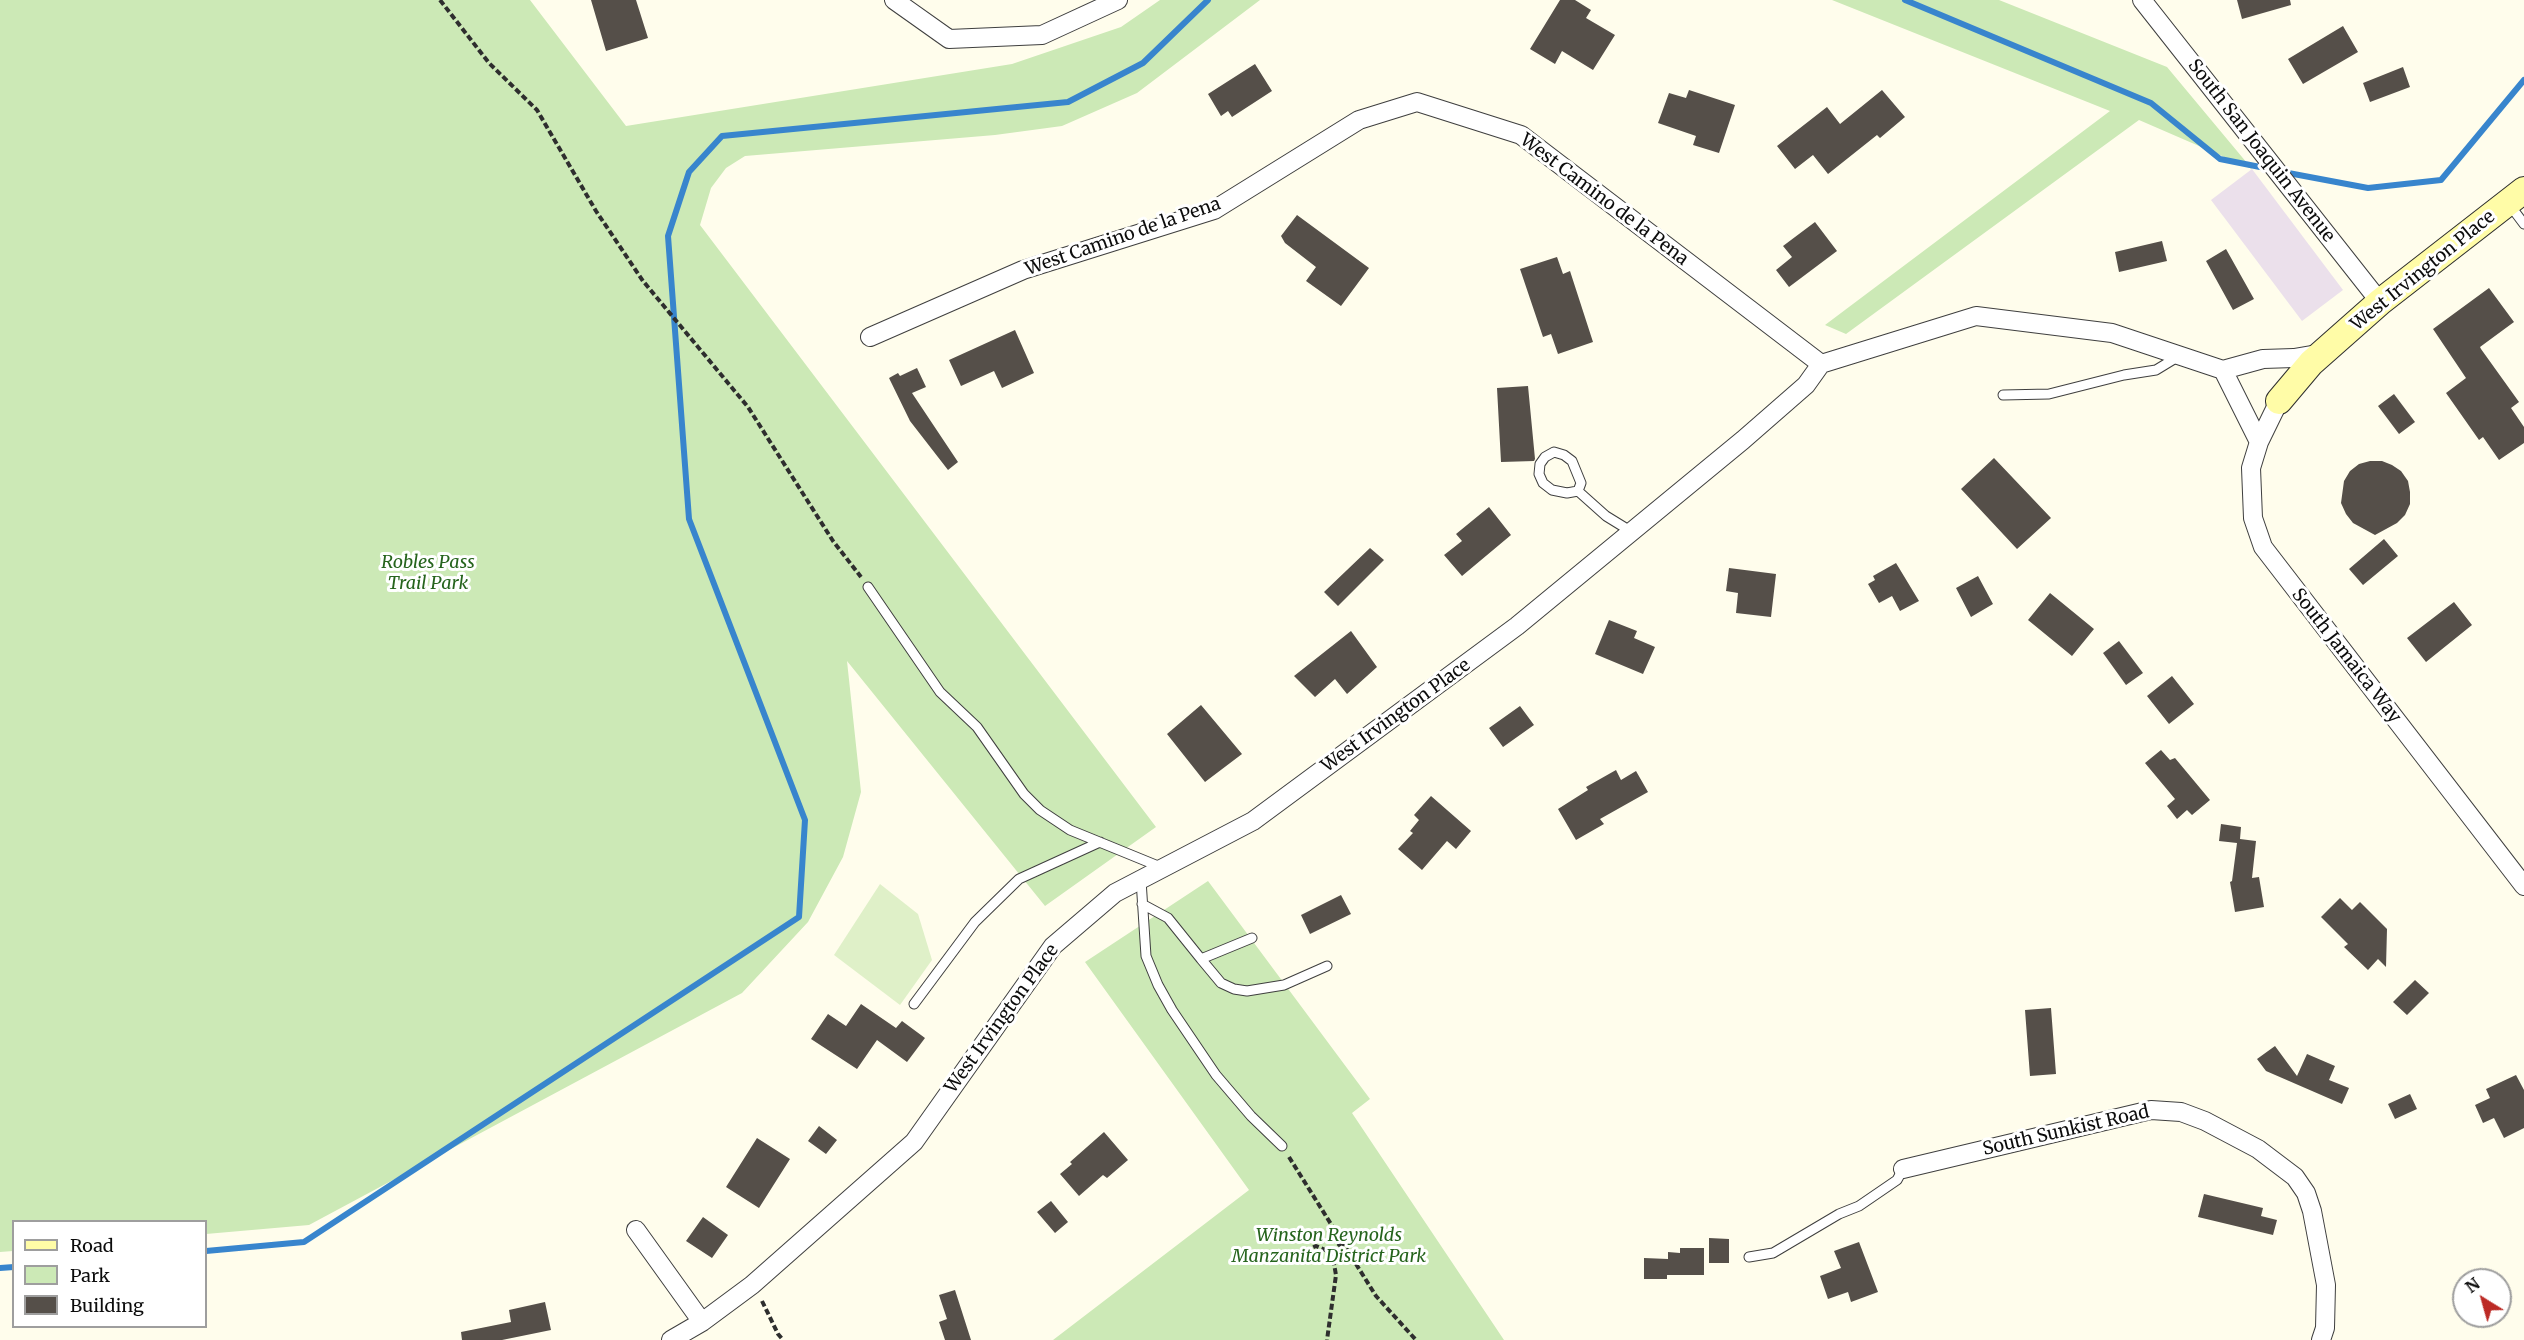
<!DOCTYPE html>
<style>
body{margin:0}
#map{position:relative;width:2524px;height:1340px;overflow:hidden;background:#fffdec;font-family:Merriweather,serif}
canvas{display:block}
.legend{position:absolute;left:12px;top:1220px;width:195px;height:108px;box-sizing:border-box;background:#fff;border:2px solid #9e9e9e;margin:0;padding:8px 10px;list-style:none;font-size:18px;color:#0c0c0c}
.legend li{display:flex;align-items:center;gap:12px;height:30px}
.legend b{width:30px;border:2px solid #9e9e9e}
.north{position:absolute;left:2452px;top:1268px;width:60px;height:60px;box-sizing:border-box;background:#fff;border:2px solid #9e9e9e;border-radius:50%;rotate:323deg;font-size:16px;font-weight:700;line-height:24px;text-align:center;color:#0c0c0c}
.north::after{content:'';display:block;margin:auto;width:21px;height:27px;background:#bc2a25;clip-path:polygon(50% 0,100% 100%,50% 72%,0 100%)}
</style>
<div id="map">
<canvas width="2524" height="1340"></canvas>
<ul class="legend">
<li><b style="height:8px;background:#fffca7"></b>Road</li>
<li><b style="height:16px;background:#cce9b6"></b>Park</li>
<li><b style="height:16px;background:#554f49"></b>Building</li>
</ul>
<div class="north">N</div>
</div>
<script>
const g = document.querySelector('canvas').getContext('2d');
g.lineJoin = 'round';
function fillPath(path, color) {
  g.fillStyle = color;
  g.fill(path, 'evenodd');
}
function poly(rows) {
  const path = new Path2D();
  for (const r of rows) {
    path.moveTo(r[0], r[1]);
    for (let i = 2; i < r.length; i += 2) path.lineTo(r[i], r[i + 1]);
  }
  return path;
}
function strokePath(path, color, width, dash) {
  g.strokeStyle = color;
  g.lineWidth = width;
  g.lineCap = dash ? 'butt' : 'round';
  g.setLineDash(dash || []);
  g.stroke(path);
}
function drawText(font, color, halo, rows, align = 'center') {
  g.font = font + ' Merriweather,serif';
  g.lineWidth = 6;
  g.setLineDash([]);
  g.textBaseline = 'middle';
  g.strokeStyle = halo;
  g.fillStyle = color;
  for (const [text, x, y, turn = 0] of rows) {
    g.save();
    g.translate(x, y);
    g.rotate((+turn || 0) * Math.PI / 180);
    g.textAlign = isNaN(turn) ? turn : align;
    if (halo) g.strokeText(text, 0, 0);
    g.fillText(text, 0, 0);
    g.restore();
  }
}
fillPath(poly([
 [2252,169,2343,290,2302,321,2211,200]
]), '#ebe0eb');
fillPath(poly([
 [0,0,530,0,626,126,1012,64,1121,27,1160,0,1260,0,1137,93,1062,126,995,135,745,156,726,168,711,188,700,225,1156,827,1045,906,847,661,861,792,843,857,808,922,742,993,309,1225,206,1234,206,1222,14,1222,13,1251,0,1252],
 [1832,0,1999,0,2167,67,2252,169,2139,120,1846,334,1825,325,2110,111],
 [1208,881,1370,1099,1352,1113,1504,1340,1053,1340,1249,1190,1085,962]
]), '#cce9b6');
fillPath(poly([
 [880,884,918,914,932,960,900,1005,834,955]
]), '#dff0c8');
strokePath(poly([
 [1905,0,2151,103,2220,159,2270,169],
 [2283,172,2368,188,2441,180,2524,80],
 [206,1251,304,1242,799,917,805,820,689,519,668,236,689,172,722,136,1068,102,1143,63,1208,0],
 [0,1268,14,1267]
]), '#3885cd', 6);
fillPath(poly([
 [591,0,636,0,648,38,606,51],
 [1560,0,1575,0,1591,10,1586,18,1615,35,1593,70,1562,51,1555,64,1530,49],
 [2237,0,2290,0,2291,5,2242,19],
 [2343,26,2358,52,2303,84,2288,59],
 [1255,64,1272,91,1232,117,1228,111,1221,116,1208,94],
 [2403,67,2410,87,2370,102,2363,83],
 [1689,90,1735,105,1719,153,1693,145,1696,136,1658,123,1669,93,1686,98],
 [1882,90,1905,117,1880,138,1877,135,1828,174,1813,155,1795,169,1777,146,1827,107,1840,124],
 [1297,215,1369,268,1341,306,1306,281,1316,267,1285,243,1281,236],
 [1815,222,1837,251,1789,287,1776,270,1792,257,1783,246],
 [2162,241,2167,261,2119,272,2115,252],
 [2226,249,2254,299,2233,310,2206,261],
 [1557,257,1563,274,1570,271,1593,342,1558,354,1551,334,1543,337,1520,269],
 [2489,288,2514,322,2480,347,2481,349,2519,402,2511,408,2524,427,2524,443,2499,460,2483,437,2479,440,2446,393,2466,378,2433,329],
 [1015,330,1034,373,1002,388,994,371,961,386,949,360],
 [917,368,926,387,912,393,958,462,948,470,910,421,889,378,898,373,900,376],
 [1528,386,1535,459,1534,461,1501,462,1497,388],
 [2394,394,2415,422,2399,434,2378,406],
 [1994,458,2051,518,2017,549,1961,489],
 [2370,461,2382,461,2392,465,2401,471,2408,481,2410,492,2410,504,2405,515,2397,523,2375,535,2353,523,2346,514,2341,503,2344,481,2350,471,2359,464],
 [1489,507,1511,535,1462,576,1444,555,1462,541,1456,534],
 [2384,539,2398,556,2363,585,2349,569],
 [1370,548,1384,560,1338,606,1324,592],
 [1896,563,1919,601,1900,611,1892,596,1879,603,1868,584,1875,580,1873,576],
 [1729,568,1776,574,1771,617,1736,613,1738,593,1726,591],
 [1978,576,1993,604,1971,617,1956,588],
 [2050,593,2094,629,2072,656,2028,620],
 [2454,602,2472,625,2426,662,2407,638],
 [1609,620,1637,631,1634,638,1655,647,1643,674,1595,654],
 [1351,631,1377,667,1347,694,1335,679,1315,697,1294,676],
 [2119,641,2143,673,2126,685,2103,653],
 [2172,676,2194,704,2169,724,2147,696],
 [1201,705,1242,754,1205,782,1167,734],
 [1520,706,1534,725,1503,747,1489,728],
 [2161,750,2170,760,2175,758,2210,800,2192,815,2187,810,2177,819,2167,806,2175,799,2145,763],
 [1616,770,1621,780,1636,771,1648,792,1600,819,1604,824,1576,840,1558,809,1588,790,1586,787],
 [1431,796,1471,831,1456,849,1447,841,1422,870,1398,849,1413,833,1410,831,1419,820,1414,815],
 [2221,824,2241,827,2240,839,2256,841,2252,878,2259,877,2264,907,2235,912,2230,882,2232,881,2237,843,2219,841],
 [1341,895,1351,914,1310,934,1301,915],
 [2340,898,2352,910,2360,902,2387,929,2386,967,2378,959,2368,970,2344,947,2348,944,2321,917],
 [2415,980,2429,993,2407,1015,2393,1002],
 [861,1004,896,1028,902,1021,925,1038,907,1062,877,1040,857,1069,811,1039,828,1014,846,1026],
 [2051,1008,2056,1074,2030,1076,2025,1010],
 [2275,1046,2297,1076,2307,1054,2335,1066,2329,1080,2349,1088,2342,1104,2266,1071,2257,1059],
 [2516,1075,2524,1090,2524,1128,2504,1138,2494,1118,2483,1123,2475,1105,2490,1098,2486,1089],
 [2410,1094,2417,1109,2395,1119,2388,1104],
 [819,1126,837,1140,826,1154,808,1141],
 [1104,1132,1128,1160,1107,1178,1103,1175,1079,1196,1060,1174,1072,1164,1070,1162],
 [757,1138,790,1159,759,1208,726,1187],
 [2204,1194,2263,1208,2261,1216,2277,1220,2273,1235,2198,1217],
 [1051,1201,1068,1222,1055,1233,1037,1212],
 [703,1217,728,1235,712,1258,686,1241],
 [1709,1238,1729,1239,1729,1263,1709,1263],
 [1859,1242,1878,1292,1851,1302,1848,1292,1828,1299,1820,1276,1841,1268,1834,1251],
 [1680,1248,1704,1248,1704,1275,1667,1275,1667,1279,1644,1279,1644,1258,1668,1259,1668,1252,1680,1253],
 [955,1290,971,1340,945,1340,939,1322,947,1319,939,1295],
 [545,1302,551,1330,502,1340,462,1340,461,1332,511,1322,509,1310]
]), '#554f49');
const lane = poly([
 [2509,204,2524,224],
 [2003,395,2049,394,2124,375,2156,370,2179,356],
 [1578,491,1581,483,1572,461,1564,455,1554,452,1545,457,1540,464,1539,474,1543,483,1552,490,1567,493,1578,491,1606,516,1632,532],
 [868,587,940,692,977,727,1024,794,1040,810,1070,830,1163,868],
 [1141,880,1146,956,1158,985,1172,1010,1216,1075,1251,1116,1282,1146],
 [1142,904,1168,918,1201,959,1252,938],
 [1201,959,1221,983,1234,989,1247,991,1284,985,1327,966],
 [914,1004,975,922,1019,879,1100,842],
 [1749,1257,1773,1253,1839,1214,1859,1206,1897,1180,1903,1169]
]);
const street = poly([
 [894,0,949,39,1042,35,1118,0],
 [2142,0,2380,302],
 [870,337,1023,270,1214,210,1359,120,1417,102,1521,135,1821,364],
 [2223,370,2259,442],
 [2279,401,2259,442,2251,468,2253,518,2263,547,2524,886],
 [1903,1169,2151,1110,2181,1112,2205,1121,2258,1149,2295,1177,2306,1193,2312,1211,2326,1285,2325,1328,2321,1340],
 [636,1230,702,1322],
 [671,1340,702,1322,752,1285,914,1142,1053,946,1115,893,1253,821,1517,626,1743,440,1806,385,1821,364,1976,316,2112,333,2223,370,2263,359,2294,358,2323,353]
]);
const secondary = poly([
 [2279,401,2311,363,2380,302,2524,190]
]);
strokePath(lane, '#3f3f3f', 11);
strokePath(street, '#3f3f3f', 20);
strokePath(secondary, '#2e2e2e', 28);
strokePath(poly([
 [440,0,489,63,537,110,596,211,643,281,748,407,833,541,861,577],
 [1289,1157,1376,1296,1416,1340],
 [1305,1251,1316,1246,1332,1253,1336,1275,1327,1340],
 [1332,1253,1342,1242],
 [762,1301,778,1334,783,1340]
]), '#2e2e2e', 4, [6, 3]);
strokePath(lane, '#fff', 9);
strokePath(street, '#fff', 18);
strokePath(secondary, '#fffca7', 26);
drawText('18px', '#0c0c0c', '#fff', [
 ["South San Joaquin Avenue",2261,151,52],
 ["West Camino de la Pena",1604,200,37],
 ["West Camino de la Pena",1123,237,-19],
 ["West Irvington Place",2423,271,-39],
 ["South Jamaica Way",2346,656,52],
 ["West Irvington Place",1396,716,-36],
 ["West Irvington Place",1002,1019,-54],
 ["South Sunkist Road",2066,1131,-13]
]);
drawText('italic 18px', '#26641d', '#fff', [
 ["Robles Pass",428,563],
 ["Trail Park",428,584],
 ["Winston Reynolds",1329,1236],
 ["Manzanita District Park",1329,1257]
]);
</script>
